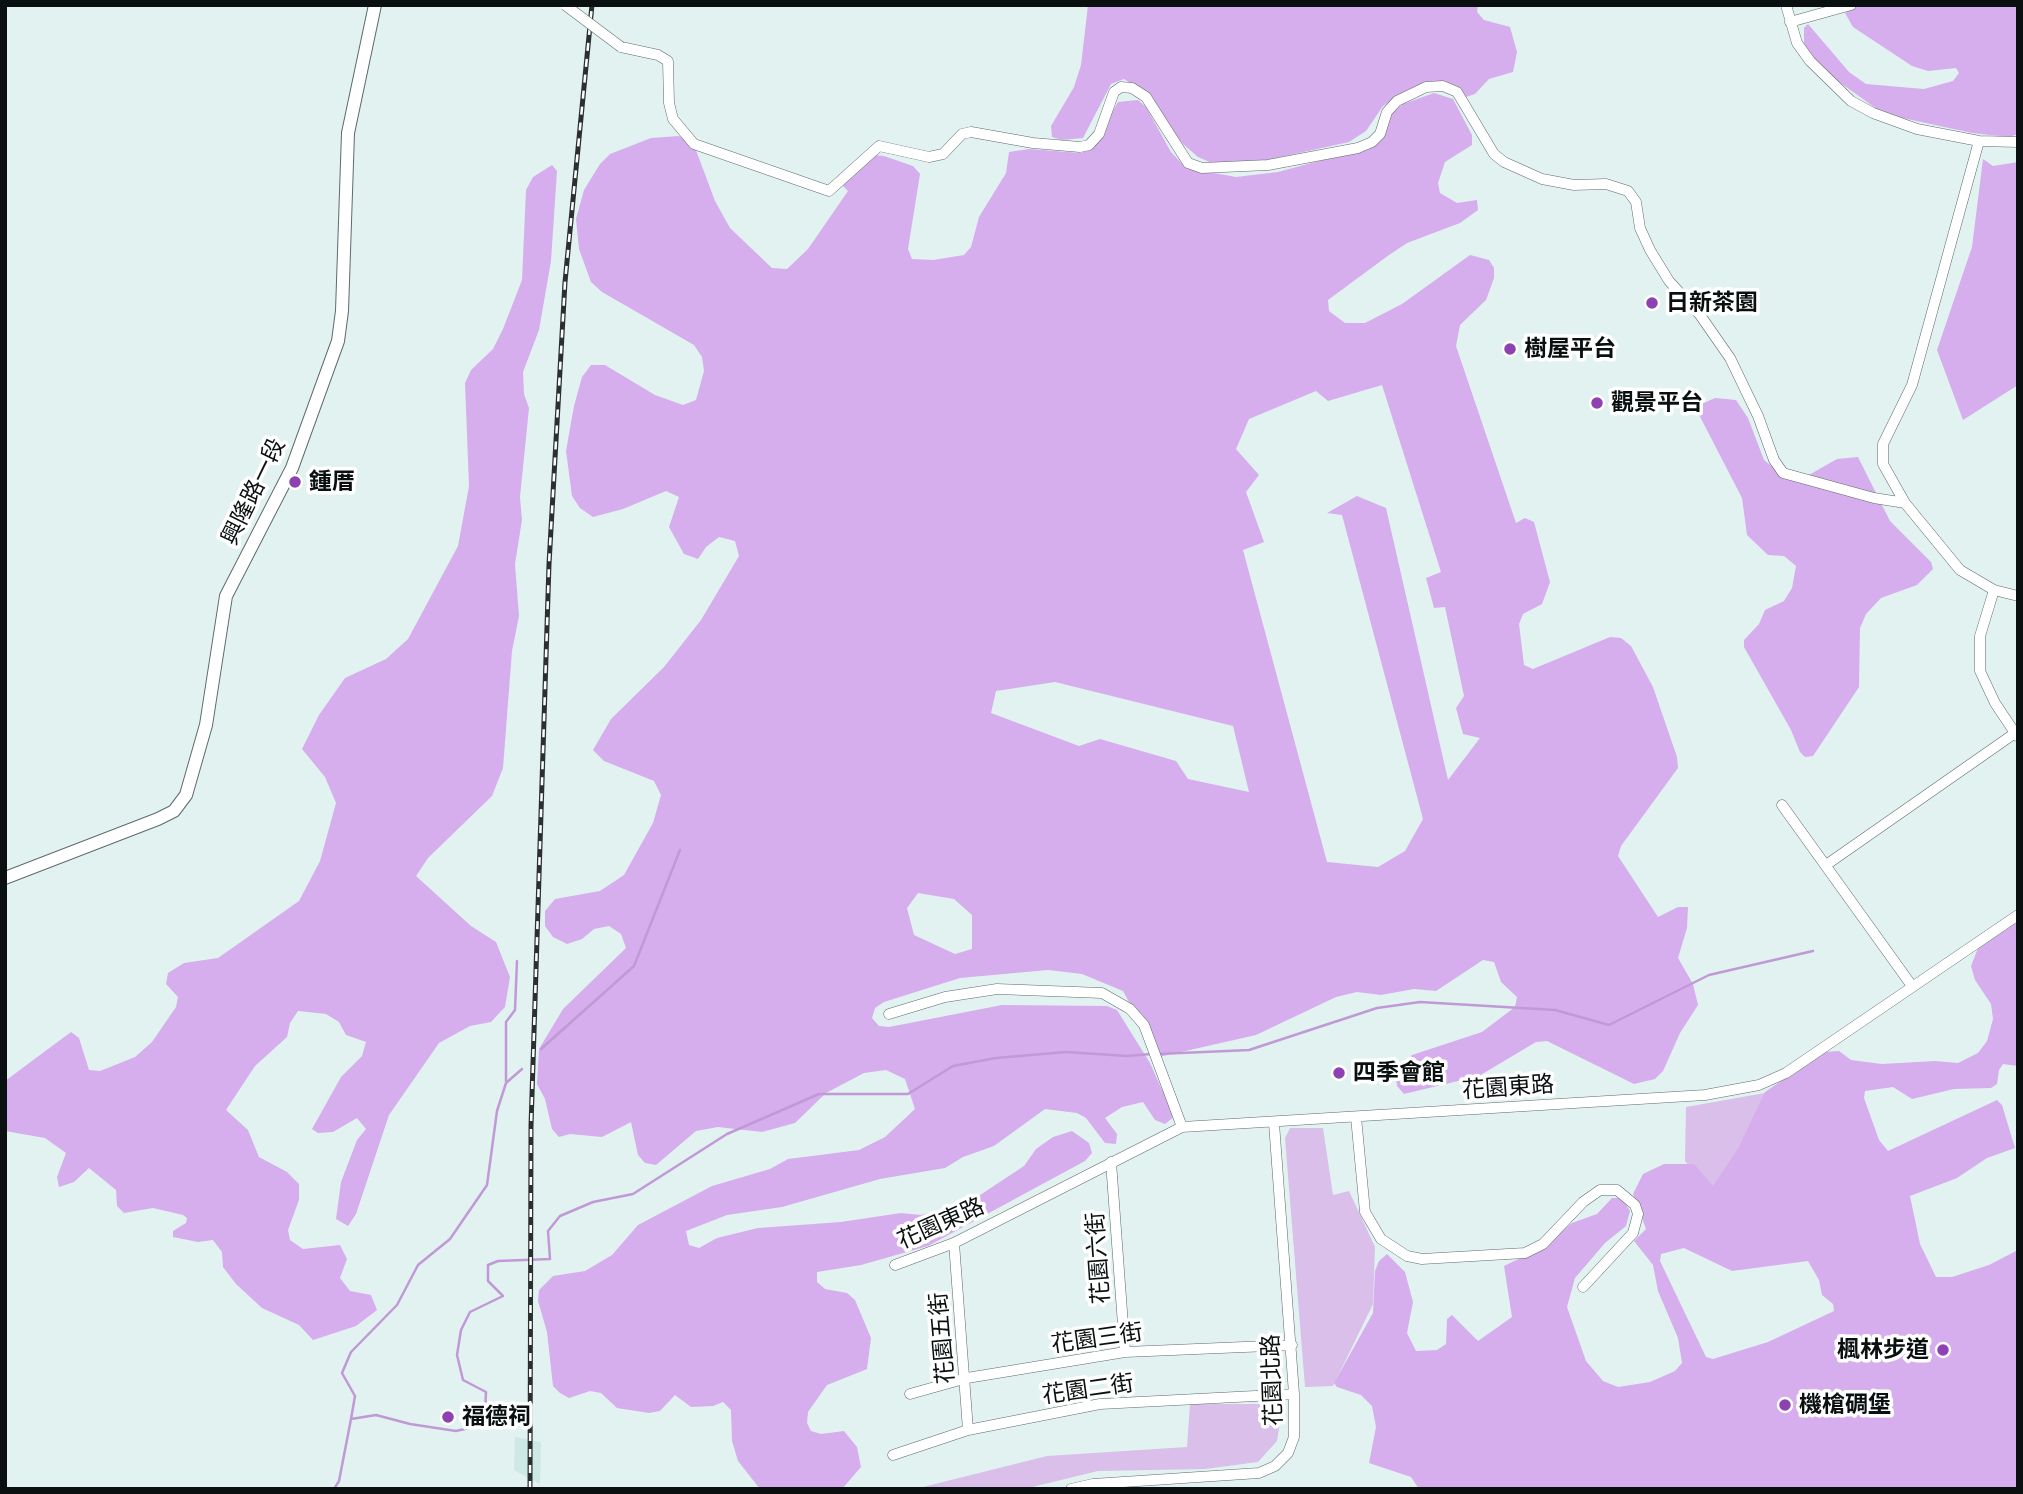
<!DOCTYPE html>
<meta charset="utf-8">
<style>
body{margin:0}
#map{position:relative;width:2023px;height:1494px;overflow:hidden;background:#e2f2f1;font-family:Karla,sans-serif}
canvas{display:block}
.frame{position:absolute;inset:0;border:7px solid #0a0f0f;pointer-events:none}
</style>
<div id="map">
<canvas width="2023" height="1494"></canvas>
<div class="frame"></div>
</div>
<script>
const g = document.querySelector('canvas').getContext('2d');
g.lineJoin = 'round';
function fillPath(path, color) {
  g.fillStyle = color;
  g.fill(path, 'evenodd');
}
function poly(rows) {
  const path = new Path2D();
  for (const r of rows) {
    path.moveTo(r[0], r[1]);
    for (let i = 2; i < r.length; i += 2) path.lineTo(r[i], r[i + 1]);
  }
  return path;
}
function strokePath(path, color, width, dash) {
  g.strokeStyle = color;
  g.lineWidth = width;
  g.lineCap = dash ? 'butt' : 'round';
  g.setLineDash(dash || []);
  g.stroke(path);
}
function drawText(font, color, halo, rows, align = 'center') {
  g.font = font + ' Karla,"Noto Sans TC",sans-serif';
  g.lineWidth = 7;
  g.setLineDash([]);
  g.textBaseline = 'middle';
  g.strokeStyle = halo;
  g.fillStyle = color;
  for (const [text, x, y, turn = 0] of rows) {
    g.save();
    g.translate(x, y);
    g.rotate((+turn || 0) * Math.PI / 180);
    g.textAlign = isNaN(turn) ? turn : align;
    if (halo) g.strokeText(text, 0, 0);
    g.fillText(text, 0, 0);
    g.restore();
  }
}
fillPath(poly([
 [515,1437,541,1442,540,1484,514,1470]
]), '#cee8e6');
fillPath(poly([
 [1803,1073,1723,1196,1702,1181,1685,1161,1686,1107,1765,1093],
 [1290,1128,1323,1128,1333,1195,1349,1191,1375,1247,1373,1304,1333,1386,1305,1387,1285,1138],
 [1190,1404,1283,1404,1277,1441,1258,1462,1205,1469,1098,1471,1024,1489,915,1489,1047,1456,1187,1447]
]), '#d9bfea');
fillPath(poly([
 [1088,5,1478,5,1477,12,1484,20,1510,27,1517,52,1513,72,1489,79,1475,94,1466,97,1433,83,1409,89,1383,106,1366,131,1349,142,1254,163,1212,163,1198,157,1183,144,1141,91,1124,79,1111,84,1083,138,1062,140,1052,137,1051,126,1074,87,1081,65],
 [1858,5,2018,5,2018,134,2009,137,1972,133,1884,114,1818,67,1804,44,1804,28,1808,24,1849,72,1866,84,1924,89,1953,81,1959,73,1956,68,1928,71,1912,66,1853,27,1845,13],
 [1434,93,1453,99,1472,135,1472,145,1445,162,1438,183,1440,193,1457,203,1477,200,1478,210,1460,223,1407,243,1389,255,1328,300,1329,311,1345,323,1365,323,1402,304,1470,255,1489,260,1494,268,1494,278,1486,300,1460,325,1456,346,1516,523,1525,518,1534,522,1550,582,1542,604,1523,614,1519,624,1524,665,1533,669,1610,637,1621,638,1631,646,1653,687,1677,757,1678,768,1621,846,1618,856,1658,917,1678,907,1688,907,1687,928,1678,958,1693,984,1698,1005,1680,1033,1663,1071,1655,1079,1634,1084,1547,1041,1536,1042,1479,1076,1404,1094,1397,1086,1395,1068,1412,1055,1482,1032,1515,1007,1517,997,1501,982,1494,962,1483,960,1436,991,1414,989,1381,995,1357,992,1336,997,1256,1035,1159,1057,1123,991,1082,974,1048,970,960,978,884,1002,875,1008,872,1018,879,1026,889,1027,1002,1005,1107,1006,1117,1010,1150,1063,1162,1090,1174,1106,1174,1117,1165,1124,1155,1120,1143,1102,1122,1107,1105,1118,1117,1134,1116,1144,1105,1143,1086,1118,1077,1113,1045,1109,994,1146,963,1157,945,1168,880,1179,782,1207,727,1215,686,1231,689,1245,699,1248,717,1238,758,1228,841,1222,901,1213,921,1215,971,1201,1024,1166,1036,1149,1053,1137,1072,1131,1089,1143,1092,1153,1085,1161,928,1246,861,1265,817,1272,817,1282,825,1289,847,1293,855,1300,871,1338,867,1369,827,1385,808,1412,807,1423,811,1431,821,1434,844,1431,857,1447,861,1467,842,1489,760,1489,738,1461,732,1441,731,1410,723,1402,713,1406,691,1407,675,1395,660,1411,649,1413,617,1408,601,1393,590,1391,569,1398,560,1393,553,1386,547,1332,538,1301,539,1290,553,1276,585,1271,612,1255,638,1225,712,1186,770,1169,788,1159,859,1150,885,1137,915,1109,905,1079,886,1070,864,1073,826,1093,795,1123,762,1132,718,1127,696,1131,656,1165,645,1163,638,1155,631,1122,602,1137,570,1134,559,1137,552,1129,545,1099,537,1084,539,1049,563,1009,626,948,621,934,609,926,594,929,582,939,567,944,553,937,545,926,545,911,555,899,600,891,624,875,653,823,661,795,654,781,604,761,593,750,611,719,664,667,701,620,739,556,735,541,719,537,706,547,698,559,684,554,669,527,679,497,666,491,623,509,593,517,580,508,572,496,566,451,574,406,582,377,591,365,605,365,655,395,683,405,696,400,704,371,702,357,694,345,602,292,591,282,579,249,576,219,584,190,600,164,610,154,651,138,679,136,694,145,715,201,730,228,772,268,787,269,808,249,848,191,841,184,873,155,884,156,913,166,920,174,908,249,912,259,933,260,964,255,971,247,979,217,1006,173,1009,152,1029,149,1081,153,1092,147,1118,102,1138,100,1146,107,1171,152,1186,168,1236,177,1278,172,1341,155,1377,136,1387,118,1403,104],
 [1382,385,1441,572,1426,578,1434,608,1445,607,1464,696,1456,708,1463,734,1480,738,1448,780,1386,508,1357,496,1327,513,1342,515,1423,819,1405,851,1378,867,1327,862,1243,550,1264,542,1246,492,1259,475,1236,449,1249,419,1316,391,1328,401],
 [1055,682,1233,726,1249,792,1188,779,1176,761,1100,739,1079,746,991,713,996,691],
 [918,893,954,899,972,915,972,949,955,954,914,935,907,908],
 [1983,159,1993,166,2018,162,2018,385,1963,420,1937,350,1972,247],
 [552,165,557,171,551,261,539,330,523,372,524,394,529,408,520,497,522,520,515,564,519,616,512,651,503,768,492,796,428,858,416,876,471,926,496,942,510,977,505,1007,491,1022,470,1026,439,1043,389,1115,356,1214,348,1226,336,1219,341,1182,357,1140,366,1129,357,1118,333,1132,318,1133,312,1129,341,1077,362,1056,366,1042,346,1035,339,1022,326,1014,298,1011,290,1023,287,1037,255,1066,226,1110,248,1130,259,1157,287,1172,299,1184,299,1200,288,1230,290,1240,303,1249,340,1245,347,1259,340,1278,350,1291,371,1295,377,1310,356,1326,313,1340,299,1325,262,1308,236,1284,223,1267,222,1252,213,1240,198,1242,173,1237,173,1231,186,1223,187,1218,183,1215,153,1208,124,1213,117,1206,116,1190,89,1168,74,1182,59,1187,57,1177,66,1153,45,1138,5,1131,5,1081,71,1032,79,1038,89,1070,100,1071,135,1057,152,1042,176,1007,178,997,166,984,168,973,184,963,218,958,299,901,320,861,336,803,325,777,302,749,319,715,345,678,386,659,408,639,458,546,469,486,465,383,471,370,493,349,503,329,522,280,526,190,533,177],
 [1715,398,1736,400,1748,418,1764,460,1786,478,1800,480,1837,459,1858,457,1890,521,1931,562,1933,569,1917,585,1881,598,1866,614,1860,628,1859,687,1813,756,1805,757,1800,752,1791,730,1744,647,1744,640,1759,624,1765,610,1784,601,1792,588,1796,566,1784,556,1768,555,1747,535,1742,498,1695,407],
 [2016,923,2018,1066,2003,1064,1999,1070,1997,1084,1991,1088,1954,1089,1912,1099,1893,1087,1865,1091,1864,1098,1879,1140,1888,1151,1997,1100,2002,1105,2015,1148,1987,1158,1957,1178,1910,1196,1920,1244,1936,1277,1952,1277,1989,1265,2018,1250,2018,1489,1419,1489,1411,1477,1369,1463,1376,1427,1372,1406,1361,1395,1337,1387,1334,1383,1373,1313,1375,1271,1379,1261,1387,1254,1405,1272,1413,1302,1407,1333,1416,1351,1437,1350,1446,1344,1447,1319,1452,1315,1478,1341,1512,1317,1504,1266,1537,1250,1572,1223,1597,1214,1612,1198,1622,1198,1630,1211,1626,1226,1605,1243,1575,1278,1567,1307,1586,1361,1603,1381,1618,1387,1650,1382,1675,1371,1682,1363,1678,1338,1658,1291,1653,1265,1634,1241,1646,1229,1633,1194,1643,1174,1664,1164,1694,1164,1713,1186,1739,1147,1765,1092,1824,1052,1839,1051,1851,1060,1882,1064,1935,1061,1958,1063,1978,1053,1987,1041,1993,1019,1991,1004,1975,980,1971,966,1982,938],
 [1684,1248,1732,1271,1808,1261,1819,1280,1822,1295,1833,1304,1834,1311,1768,1342,1713,1359,1706,1357,1660,1261,1661,1254]
]), '#d6aeed');
strokePath(poly([
 [541,1049,634,966,680,850],
 [1158,1054,1249,1050,1377,1008,1420,1002,1555,1010,1609,1025,1709,975,1813,951],
 [506,1081,506,1022,515,1010,517,961],
 [351,1419,355,1396,342,1373,351,1352,397,1305,418,1265,450,1239,487,1185,497,1111,506,1083,522,1069],
 [334,1489,339,1481,351,1419,376,1415,410,1424,456,1431,478,1426,485,1414,486,1392,463,1380,457,1355,461,1330,470,1312,503,1296,488,1281,488,1265,498,1261,550,1259,548,1231,560,1216,593,1202,633,1194,727,1134,819,1094,908,1094,953,1066,996,1058,1066,1052,1127,1056,1151,1054]
]), '#c099d6', 2.5);
const minor = poly([
 [1786,5,1797,43,1810,61,1851,101,1873,113,1917,129,1979,141,2018,142],
 [1790,22,1851,5],
 [621,47,658,55,668,61,669,103,673,119,694,144,829,191,879,146,929,157,943,154,962,134,971,132,1033,143,1080,147,1089,145,1099,134,1114,92,1121,87,1132,88,1146,97,1188,163,1202,168,1268,165,1358,148,1372,142,1380,134,1387,112,1397,101,1426,87,1443,86,1457,92,1494,154,1504,162,1542,179,1574,185,1606,184,1628,191,1636,202,1640,228,1650,250,1669,281,1700,315,1730,358,1758,416,1774,460,1783,473,1874,498,1905,503],
 [1979,141,1912,385,1883,444,1883,464,1905,503,1960,570,1994,590,2018,596],
 [1994,590,1980,636,1980,671,1995,703,2017,736],
 [1782,805,1912,986],
 [1826,865,2018,731],
 [889,1014,945,997,997,989,1102,993,1130,1009,1144,1025,1182,1127],
 [1356,1117,1365,1212,1381,1239,1407,1256,1422,1259,1525,1253,1543,1244,1583,1202,1600,1190,1617,1190,1635,1205,1638,1214,1633,1233,1583,1287],
 [1111,1162,1125,1352],
 [954,1243,968,1430],
 [895,1265,954,1243,1182,1127,1705,1095,1759,1085,1786,1073,2018,915],
 [910,1394,967,1378,1125,1352,1292,1345],
 [893,1455,968,1430,1100,1404,1294,1394],
 [1071,1489,1093,1484,1259,1473,1275,1466,1288,1453,1294,1437,1294,1394,1274,1123]
]);
const tertiary = poly([
 [5,878,158,819,174,811,186,795,206,725,226,596,292,468,338,341,342,311,348,133,375,5]
]);
strokePath(minor, '#5d6b6a', 11);
strokePath(tertiary, '#5d6b6a', 14);
strokePath(minor, '#fff', 10);
strokePath(tertiary, '#fff', 12);
const rail = poly([
 [530,1489,531,1126,549,564,565,282,592,5]
]);
strokePath(rail, '#2a3030', 5);
strokePath(rail, '#fff', 2.5, [8]);
const minorBridge = poly([
 [565,5,621,47]
]);
strokePath(minorBridge, '#5d6b6a', 11, []);
strokePath(minorBridge, '#fff', 10);
for (const [x, y, r, color] of [
 [1652,303,7,"#8d41b2"],
 [1510,349,7,"#8d41b2"],
 [1597,403,7,"#8d41b2"],
 [295,482,7,"#8d41b2"],
 [1339,1073,7,"#8d41b2"],
 [1943,1350,7,"#8d41b2"],
 [1785,1405,7,"#8d41b2"],
 [448,1417,7,"#8d41b2"]
]) {
  const dot = new Path2D();
  dot.arc(x, y, r, 0, 2 * Math.PI);
  g.fillStyle = color;
  g.fill(dot);
  strokePath(dot, '#fff', 2.5);
}
drawText('bold 23px', '#0a0f0f', '#fff', [
 ["日新茶園",1666,303],
 ["樹屋平台",1524,349],
 ["觀景平台",1611,403],
 ["鍾厝",309,482],
 ["四季會館",1353,1073],
 ["楓林步道",1929,1350,"right"],
 ["機槍碉堡",1799,1405],
 ["福德祠",462,1417]
], 'left');
drawText('23px', '#0a0f0f', '#fff', [
 ["興隆路一段",254,492,-64],
 ["花園東路",1508,1088,-4],
 ["花園東路",941,1224,-24],
 ["花園六街",1099,1258,-94],
 ["花園五街",943,1338,-95],
 ["花園三街",1097,1339,-8],
 ["花園北路",1273,1380,-92],
 ["花園二街",1088,1390,-8]
]);
</script>
